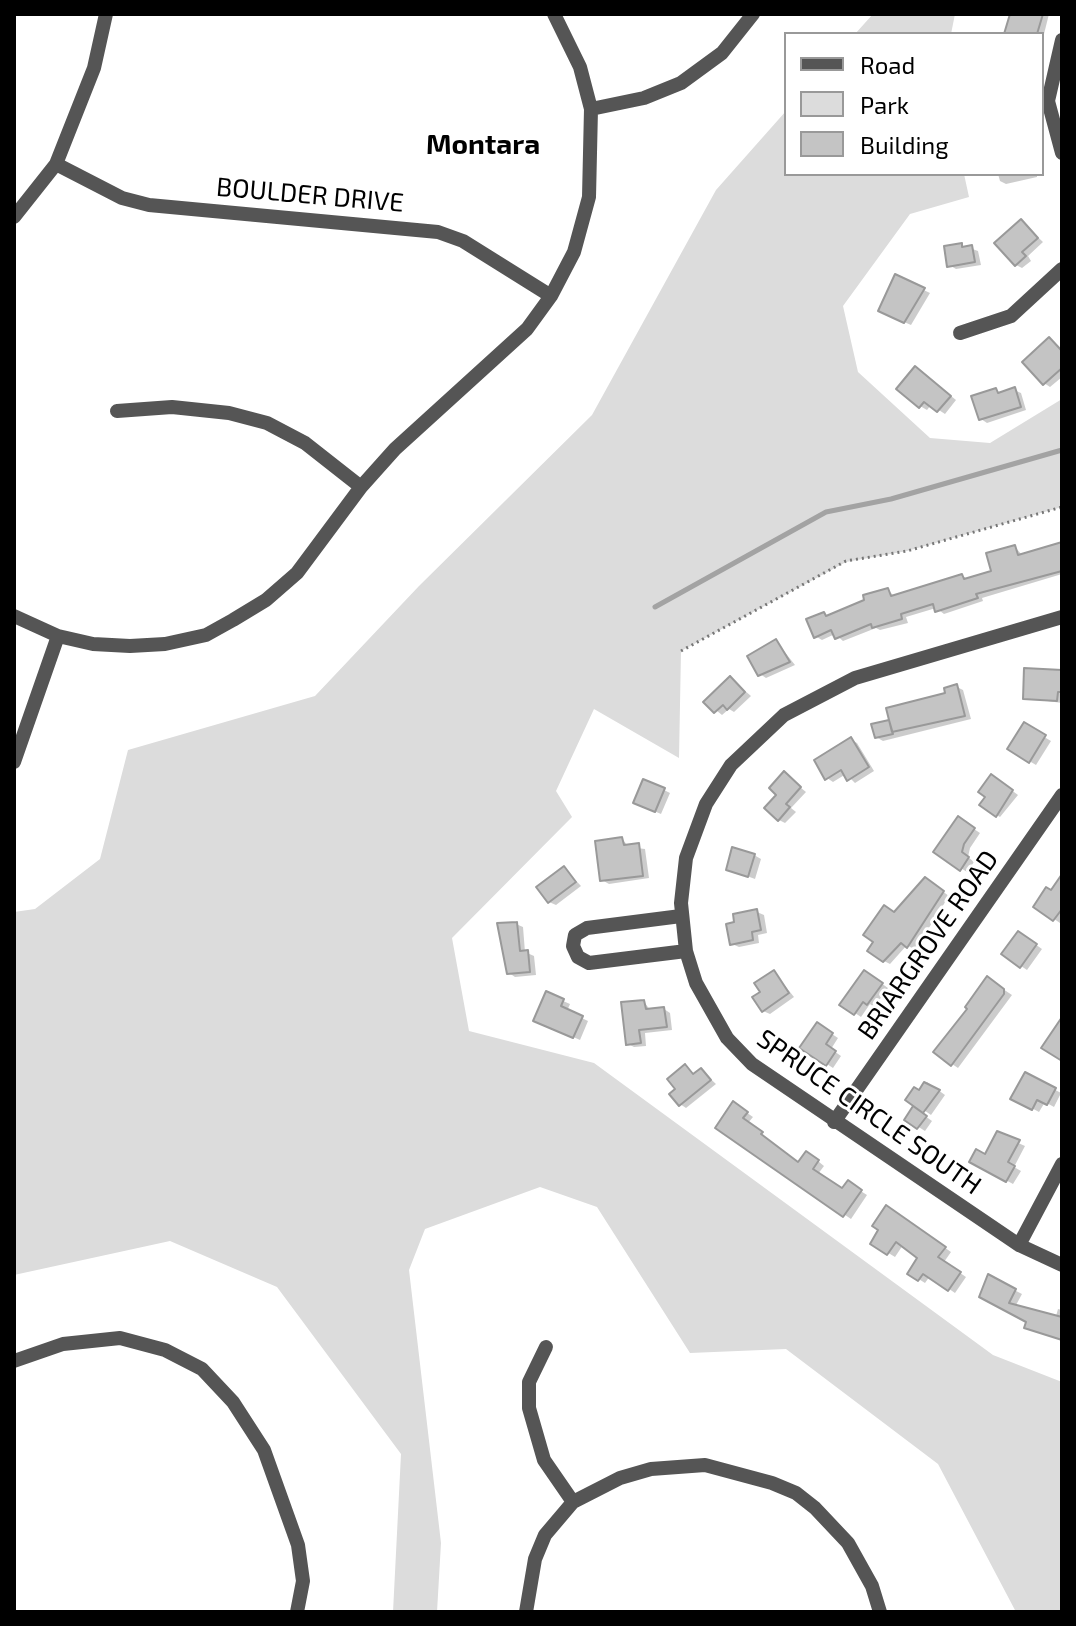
<!DOCTYPE html>
<style>
body{margin:0}
#map{position:relative;width:1076px;height:1626px;overflow:hidden;background:#fff;font-family:"Exo 2",sans-serif}
canvas{display:block}
.frame{position:absolute;inset:0;border:16px solid #000;pointer-events:none}
.legend{position:absolute;left:784px;top:32px;width:260px;height:144px;box-sizing:border-box;background:#fff;border:2px solid #999;margin:0;padding:10px 14px;list-style:none;font-size:24px;color:#000}
.legend li{display:flex;align-items:center;gap:16px;height:40px}
.legend b{width:40px;border:2px solid #999}
</style>
<div id="map">
<canvas width="1076" height="1626"></canvas>
<div class="frame"></div>
<ul class="legend">
<li><b style="height:10px;background:#555"></b>Road</li>
<li><b style="height:22px;background:#dcdcdc"></b>Park</li>
<li><b style="height:22px;background:#c4c4c4"></b>Building</li>
</ul>
</div>
<script>
const g = document.querySelector('canvas').getContext('2d');
g.lineJoin = 'round';
function fillPath(path, color) {
  g.fillStyle = color;
  g.fill(path, 'evenodd');
}
function poly(rows) {
  const path = new Path2D();
  for (const r of rows) {
    path.moveTo(r[0], r[1]);
    for (let i = 2; i < r.length; i += 2) path.lineTo(r[i], r[i + 1]);
  }
  return path;
}
function strokePath(path, color, width, dash) {
  g.strokeStyle = color;
  g.lineWidth = width;
  g.lineCap = dash ? 'butt' : 'round';
  g.setLineDash(dash || []);
  g.stroke(path);
}
function drawText(font, color, halo, rows, align = 'center') {
  g.font = font + ' "Exo 2",sans-serif';
  g.lineWidth = 6;
  g.setLineDash([]);
  g.textBaseline = 'middle';
  g.strokeStyle = halo;
  g.fillStyle = color;
  for (const [text, x, y, turn = 0] of rows) {
    g.save();
    g.translate(x, y);
    g.rotate((+turn || 0) * Math.PI / 180);
    g.textAlign = isNaN(turn) ? turn : align;
    if (halo) g.strokeText(text, 0, 0);
    g.fillText(text, 0, 0);
    g.restore();
  }
}
fillPath(poly([
 [873,14,955,14,951,34,855,34],
 [786,111,786,174,964,174,969,197,910,214,843,306,858,372,930,438,990,443,1062,399,1062,507,907,551,846,562,681,651,679,758,594,709,556,791,572,817,452,938,469,1031,594,1063,993,1355,1062,1382,1062,1612,1016,1612,938,1464,786,1349,690,1353,597,1207,540,1187,425,1229,409,1270,441,1543,437,1612,393,1612,401,1454,277,1287,170,1241,14,1275,14,912,35,909,100,859,128,750,315,696,419,586,592,415,716,190]
]), '#dcdcdc');
fillPath(poly([
 [1013,14,1049,14,1044,34,1006,34],
 [998,174,1037,174,1037,177,1006,184,1000,181],
 [1021,221,1043,242,1028,256,1031,261,1022,268,1016,265],
 [961,245,978,251,981,265,956,269,949,265],
 [896,277,930,293,911,325,886,314],
 [1050,340,1062,350,1062,377,1050,387,1044,383],
 [921,372,956,400,945,414,931,405,927,410,920,406],
 [996,390,1002,394,1014,390,1021,393,1026,410,987,423,981,419],
 [1062,543,1062,574,982,598,983,601,944,614,936,608,906,617,908,623,880,630,876,628,843,641,835,634,822,640,815,636,824,614,829,617,888,590,895,597,962,576,970,580,993,573,1015,547,1023,556],
 [776,641,795,665,766,678,760,674],
 [1062,672,1062,703,1025,698],
 [730,678,751,696,734,712,729,709,722,715,706,702],
 [957,687,963,690,971,719,883,741,876,737,889,722,948,694],
 [1024,725,1051,741,1036,765,1009,749],
 [851,740,857,743,874,771,855,783,846,774,833,782,827,778],
 [784,774,806,792,791,808,796,812,785,823,779,820],
 [998,780,1018,795,1000,817,993,813],
 [664,790,670,793,661,814,642,806],
 [965,823,980,833,970,848,968,857,974,862,967,872,936,852],
 [622,839,629,847,645,849,649,878,609,884,602,880],
 [754,855,761,859,755,879,728,869],
 [564,868,581,886,556,905,549,902],
 [1062,881,1062,921,1060,923,1035,906],
 [931,883,949,896,915,950,907,945,890,964,884,961,895,914],
 [757,912,764,915,767,933,758,935,759,943,739,947,732,944],
 [516,924,523,927,525,952,534,956,536,975,515,977,509,973],
 [1025,937,1042,949,1027,970,1021,966],
 [774,972,794,997,770,1014,763,1011],
 [871,976,888,988,874,1007,870,1004,861,1017,855,1013],
 [994,983,1012,995,958,1068,952,1064],
 [547,994,570,1004,567,1011,588,1021,580,1040,542,1023],
 [644,1002,651,1011,664,1009,670,1013,672,1030,645,1033,646,1046,634,1047,628,1044],
 [817,1024,838,1038,831,1049,841,1056,833,1068,801,1047],
 [685,1067,696,1075,701,1070,716,1084,686,1108,680,1104,678,1089],
 [1026,1074,1061,1093,1054,1107,1045,1102,1039,1112,1013,1098],
 [927,1082,945,1095,931,1115,908,1099,920,1093],
 [740,1108,753,1117,748,1123,799,1164,813,1157,824,1166,818,1174,843,1191,848,1183,867,1195,851,1219,717,1128],
 [921,1113,932,1121,925,1131,906,1119],
 [998,1134,1025,1146,1014,1167,1021,1171,1013,1184,971,1161,986,1156],
 [893,1211,951,1252,944,1262,966,1277,955,1293,930,1276,925,1283,909,1273,920,1258,903,1245,895,1257,872,1243],
 [989,1277,1022,1294,1015,1307,1056,1316,1058,1309,1062,1310,1062,1340,1033,1330,1029,1321,979,1295]
]), '#0003');
strokePath(poly([
 [655,607,826,512,891,499,1062,450]
]), '#a3a3a3', 5);
const building = poly([
 [1010,14,1043,14,1037,34,1004,34,1010,14],
 [1021,219,1038,238,1022,252,1026,256,1015,266,994,243,1021,219],
 [962,243,962,247,972,245,975,262,947,267,944,246,962,243],
 [895,274,925,288,904,323,878,311,895,274],
 [1049,337,1062,351,1062,368,1043,385,1022,362,1049,337],
 [915,366,951,396,937,412,924,402,919,408,896,389,915,366],
 [1015,387,1021,407,979,420,971,396,996,388,998,393,1015,387],
 [1062,542,1062,571,976,594,978,598,935,612,933,604,901,614,902,619,872,628,871,624,835,639,831,630,814,638,806,619,824,612,826,616,864,600,863,595,888,588,891,596,962,574,964,579,991,571,986,553,1015,545,1018,555,1062,542],
 [776,639,790,662,758,676,747,656,776,639],
 [1024,668,1062,670,1062,692,1058,692,1057,701,1023,699,1024,668],
 [730,676,745,692,727,710,723,705,714,713,703,702,730,676],
 [957,684,965,716,892,732,886,708,945,693,944,688,957,684],
 [889,720,893,734,875,738,871,724,889,720],
 [1024,722,1046,735,1029,763,1007,749,1024,722],
 [851,737,869,767,847,781,841,770,825,780,814,760,851,737],
 [784,771,801,787,786,804,790,807,778,821,764,808,776,795,769,788,784,771],
 [991,774,1013,790,996,817,979,805,985,797,978,792,991,774],
 [643,779,665,788,655,812,633,803,643,779],
 [958,816,975,828,964,844,962,852,969,857,960,871,933,852,958,816],
 [622,837,624,845,639,843,643,876,600,881,595,841,622,837],
 [732,847,755,854,748,877,726,870,732,847],
 [564,866,576,882,548,903,536,887,564,866],
 [1062,874,1062,909,1053,921,1033,907,1046,887,1051,890,1062,874],
 [925,877,944,891,907,948,901,943,883,962,867,951,873,942,863,935,884,905,894,912,925,877],
 [757,909,761,930,752,932,753,940,730,945,726,924,734,922,733,914,757,909],
 [517,922,520,951,528,950,530,972,507,974,497,923,517,922],
 [1018,931,1037,944,1020,968,1001,954,1018,931],
 [774,970,789,993,762,1012,752,997,760,992,754,983,774,970],
 [864,970,883,983,867,1005,863,1002,854,1015,839,1005,864,970],
 [987,976,1004,989,1004,994,951,1066,933,1052,967,1009,965,1007,987,976],
 [546,991,564,999,561,1006,583,1016,573,1038,533,1021,546,991],
 [644,1000,646,1009,664,1007,667,1027,639,1030,641,1043,626,1045,621,1002,644,1000],
 [1062,1017,1062,1061,1041,1048,1062,1017],
 [817,1022,833,1033,826,1044,836,1051,826,1066,799,1048,817,1022],
 [685,1064,693,1074,701,1068,711,1080,679,1106,669,1094,675,1089,667,1079,685,1064],
 [1025,1072,1056,1088,1047,1105,1037,1100,1032,1110,1010,1099,1025,1072],
 [924,1082,940,1090,923,1113,905,1100,914,1087,919,1090,924,1082],
 [733,1101,748,1112,743,1118,763,1132,761,1134,798,1162,806,1151,819,1160,813,1169,842,1188,848,1180,862,1190,843,1217,715,1128,733,1101],
 [913,1106,927,1116,917,1129,904,1120,913,1106],
 [997,1131,1020,1140,1008,1162,1015,1166,1006,1182,969,1162,976,1149,985,1154,997,1131],
 [886,1205,946,1247,938,1257,961,1272,948,1291,923,1274,918,1281,907,1274,917,1258,896,1242,887,1255,870,1244,878,1230,872,1226,886,1205],
 [988,1274,1016,1289,1009,1303,1062,1317,1062,1340,1024,1328,1026,1322,979,1297,988,1274]
]);
fillPath(building, '#c4c4c4');
strokePath(building, '#999', 2);
strokePath(poly([
 [681,651,846,561,907,551,1062,507]
]), '#777', 3, [2, 4]);
strokePath(poly([
 [1062,40,1048,101,1062,153],
 [591,109,644,98,681,83,722,53,753,14],
 [56,164,122,198,149,205,438,232,463,241,551,296],
 [14,217,56,164,94,68,106,14],
 [960,333,1011,316,1062,269],
 [117,411,172,407,229,413,267,423,305,443,361,487],
 [14,616,58,636,93,644,130,646,165,644,206,635,233,620,266,600,297,573,361,487,395,449,527,329,551,296,574,252,589,197,591,109,580,67,554,14],
 [1062,617,855,678,784,715,731,765,706,804,686,858,681,903,686,951,696,983,727,1038,752,1064,1019,1245,1062,1265],
 [14,762,58,636],
 [681,916,587,928,575,935,573,946,578,957,589,963,686,951],
 [834,1122,1062,795],
 [1019,1245,1062,1164],
 [546,1347,529,1382,529,1408,544,1460,573,1502],
 [14,1361,63,1344,120,1338,165,1350,202,1369,233,1402,264,1450,298,1545,303,1581,297,1612],
 [526,1612,535,1559,545,1535,573,1502,620,1478,651,1469,705,1465,772,1483,796,1493,815,1508,848,1543,872,1586,880,1612]
]), '#555', 14);
drawText('26px', '#000', '#fff', [
 ["BOULDER DRIVE",310,195,5],
 ["BRIARGROVE ROAD",928,945,-55],
 ["SPRUCE CIRCLE SOUTH",869,1112,35]
]);
drawText('bold 28px', '#000', '#fff', [
 ["Montara",483,145]
]);
</script>
